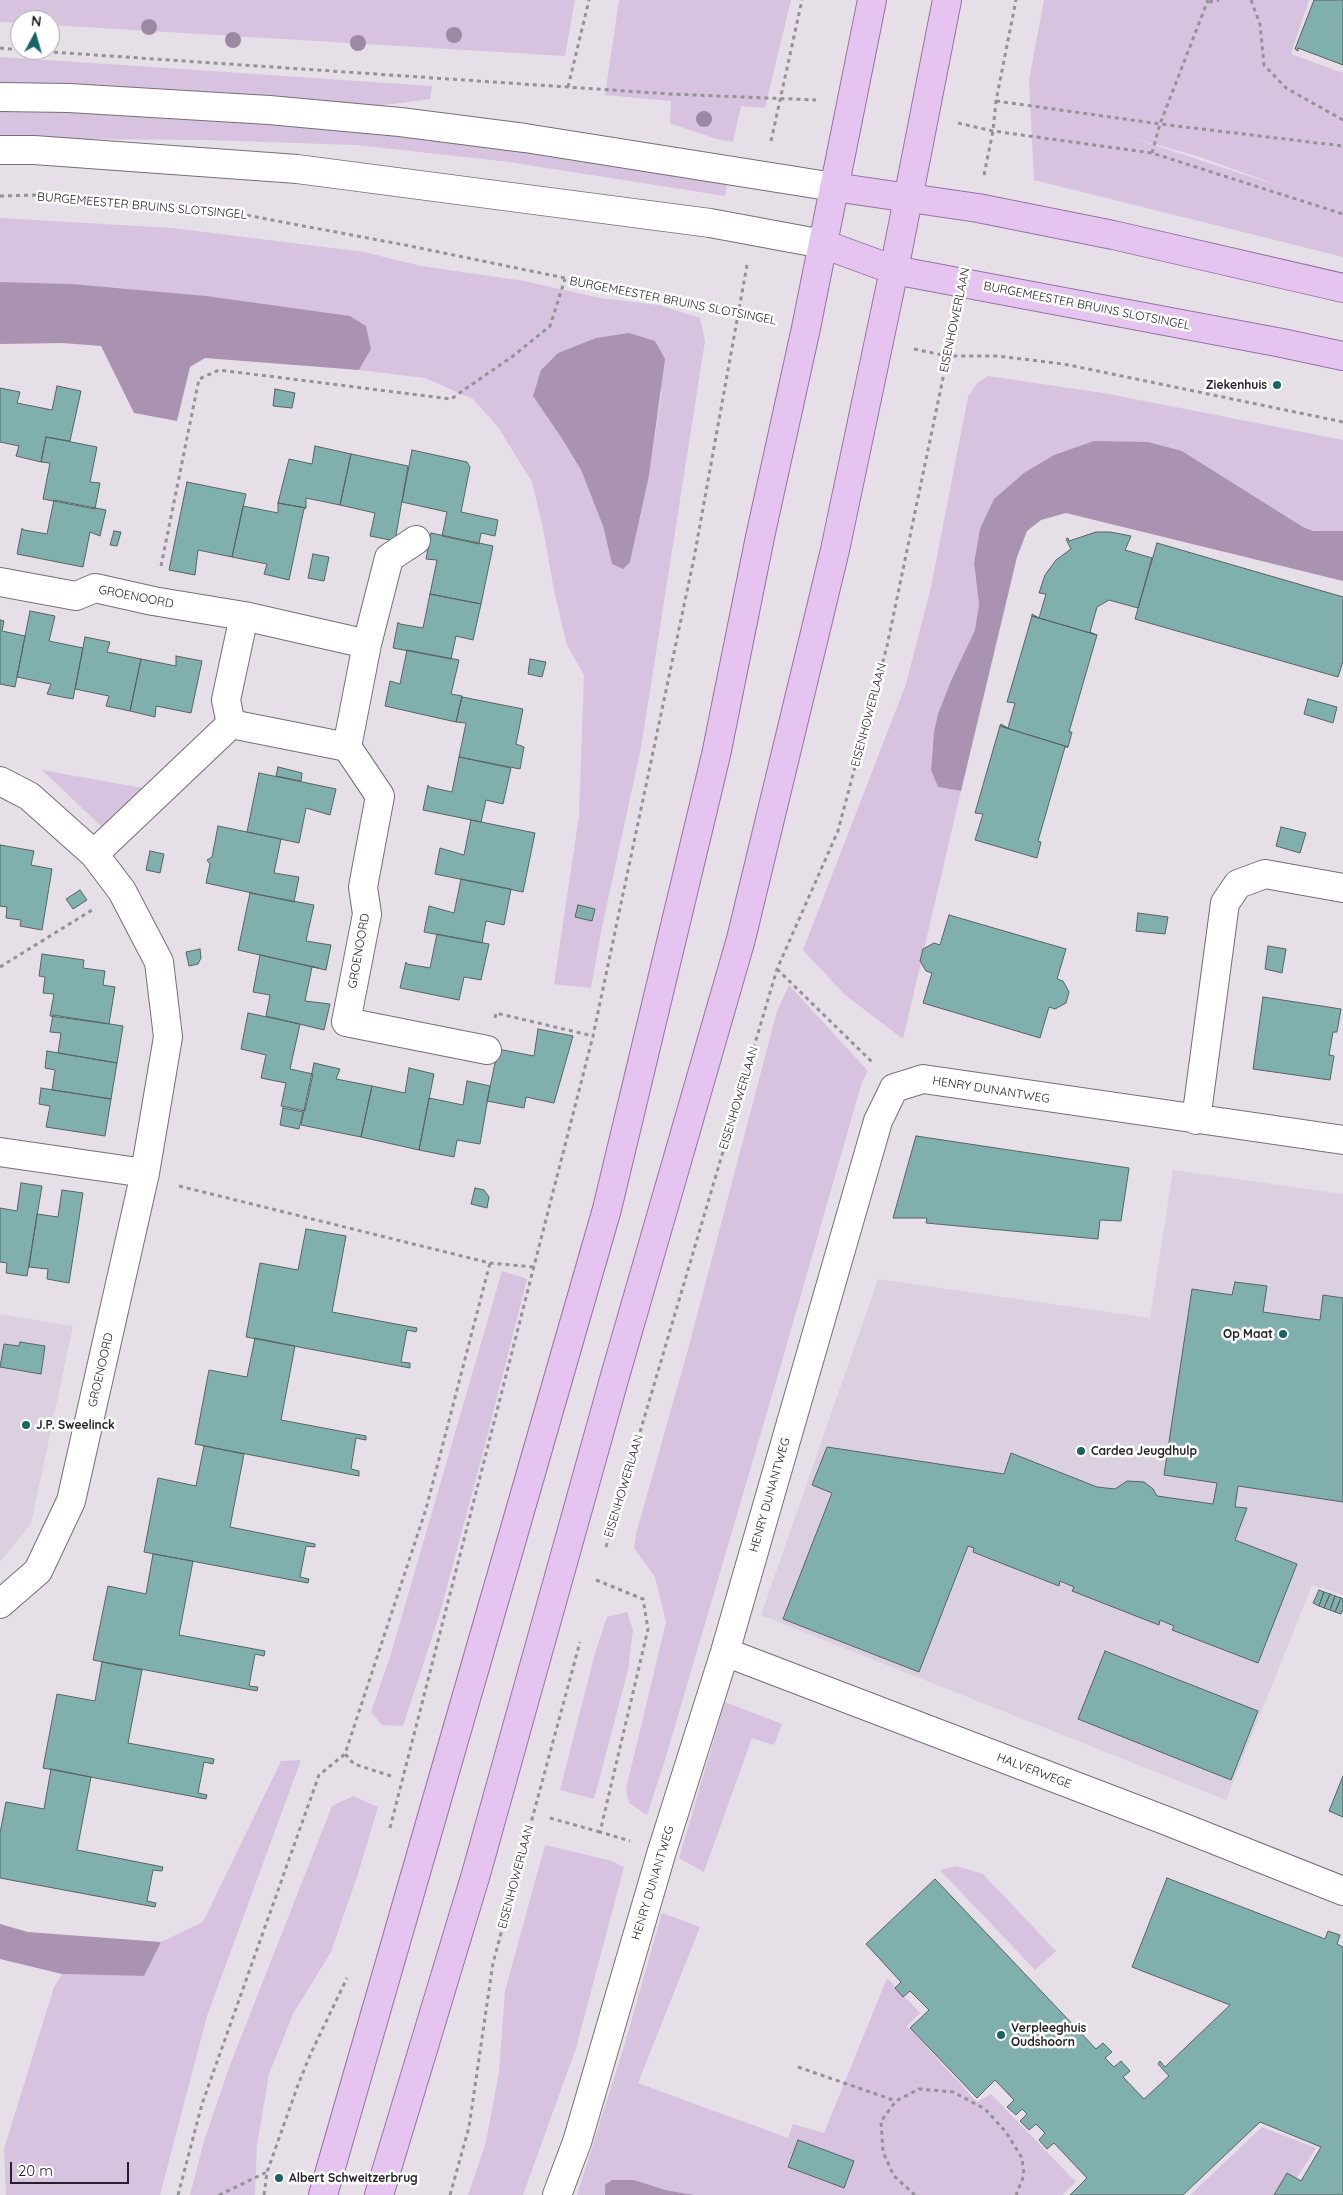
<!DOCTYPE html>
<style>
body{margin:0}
#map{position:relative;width:1343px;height:2195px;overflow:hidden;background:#e6dfe8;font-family:Quicksand,sans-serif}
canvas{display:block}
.north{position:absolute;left:10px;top:10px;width:50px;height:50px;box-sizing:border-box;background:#fff;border:1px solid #a8a7a8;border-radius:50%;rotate:6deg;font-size:14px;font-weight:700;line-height:20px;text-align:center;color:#252226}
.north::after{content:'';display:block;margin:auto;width:18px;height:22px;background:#186663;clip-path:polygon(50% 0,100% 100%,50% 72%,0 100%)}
.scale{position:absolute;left:10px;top:2162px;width:119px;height:22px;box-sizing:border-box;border:2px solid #252226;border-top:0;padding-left:6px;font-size:15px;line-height:18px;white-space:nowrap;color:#252226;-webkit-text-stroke:4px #fff;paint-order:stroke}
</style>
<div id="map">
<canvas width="1343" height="2195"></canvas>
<div class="north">N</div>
<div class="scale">20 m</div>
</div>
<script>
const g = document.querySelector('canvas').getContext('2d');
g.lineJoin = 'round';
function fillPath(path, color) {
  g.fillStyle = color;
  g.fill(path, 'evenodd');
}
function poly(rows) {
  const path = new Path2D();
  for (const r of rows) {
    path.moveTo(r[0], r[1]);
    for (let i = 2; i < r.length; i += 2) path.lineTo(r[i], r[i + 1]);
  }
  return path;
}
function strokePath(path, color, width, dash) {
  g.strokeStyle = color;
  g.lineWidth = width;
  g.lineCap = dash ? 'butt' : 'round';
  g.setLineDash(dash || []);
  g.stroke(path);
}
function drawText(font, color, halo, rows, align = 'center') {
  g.font = font + ' Quicksand,sans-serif';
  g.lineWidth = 5;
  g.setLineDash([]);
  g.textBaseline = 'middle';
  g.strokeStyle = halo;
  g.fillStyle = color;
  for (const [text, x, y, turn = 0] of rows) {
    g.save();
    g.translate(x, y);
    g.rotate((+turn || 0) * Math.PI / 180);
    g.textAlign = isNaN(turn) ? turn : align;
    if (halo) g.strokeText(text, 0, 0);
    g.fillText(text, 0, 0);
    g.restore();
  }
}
fillPath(poly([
 [1173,1170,1343,1194,1343,1595,1312,1585,1226,1800,761,1615,878,1279,1150,1318],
 [0,1314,73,1326,31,1524,0,1562]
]), '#dbd0df');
fillPath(poly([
 [0,0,575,0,565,56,50,25,50,20,20,20,20,23,0,22],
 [619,0,791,0,765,108,741,106,733,142,716,139,670,123,671,101,605,95],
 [1044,0,1309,0,1291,54,1343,73,1343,257,1034,180,1029,80],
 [1133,138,1200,157,1285,188],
 [0,57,123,65,432,86,430,99,377,106,270,97,0,85],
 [0,110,131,115,291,125,439,139,575,158,727,184,725,196,509,162,356,145,206,140,82,139,0,136],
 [0,218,173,228,364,252,421,266,524,281,600,298,659,305,700,318,705,341,641,748,602,927,591,988,554,984,579,816,584,675,567,645,554,591,543,528,532,482,498,427,473,399,425,378,359,370,371,349,71,284,0,282],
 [662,389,649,476,630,562,612,564,603,526,581,470,561,437],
 [988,376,1109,394,1343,440,1343,531,1313,531,1303,527,1182,451,980,529,974,563,979,604,975,630,938,714,932,752,931,770,938,787,961,791,903,1039,845,995,803,950,906,684,931,587,968,397,977,383],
 [42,770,148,789,103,828],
 [789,985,868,1071,862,1082,780,1368,665,1760,647,1815,629,1803,626,1789,666,1622,655,1577,634,1548,636,1534,690,1342,777,1011],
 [502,1271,527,1279,485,1445,440,1613,403,1726,382,1725,371,1712,390,1657],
 [627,1612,633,1630,628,1670,594,1799,560,1790,595,1653,607,1617],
 [725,1702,782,1724,774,1745,752,1738,704,1872,679,1858],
 [301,1760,207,2016,160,2195,6,2195,4,2149,54,1987,62,1974,144,1976,161,1942,203,1922,281,1761],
 [353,1796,378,1807,359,1871,331,1952,293,2014,269,2074,257,2145,255,2195,190,2195,204,2141,230,2065,332,1806],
 [545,1845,612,1861,624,1867,576,2048,523,2195,468,2195,486,2142,499,2072,505,1991],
 [956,1866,983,1874,1056,1951,1035,1970,940,1870],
 [662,1913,700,1927,638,2083,788,2138,793,2124,824,2133,887,1978,920,2013,907,2026,977,2102,991,2094,1076,2182,1062,2195,695,2195,665,2190,604,2193,605,2195,577,2195,625,2043],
 [1262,2127,1316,2148,1286,2195,1190,2195]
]), '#d7c3df');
fillPath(poly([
 [0,282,71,284,206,296,350,316,366,326,371,349,359,370,205,358,190,367,177,421,134,413,101,346,63,343,0,344],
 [629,333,655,341,665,359,649,476,630,562,623,569,612,564,603,526,581,470,561,437,533,396,541,370,558,353,596,338],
 [1094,441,1148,442,1182,451,1303,527,1313,531,1343,531,1343,581,1066,513,1041,520,1027,531,1017,557,961,791,938,787,931,770,934,732,938,714,951,681,975,630,979,604,974,563,980,529,994,499,1024,473,1054,455],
 [0,1924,28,1932,161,1942,144,1976,62,1974,0,1959],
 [612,2180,634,2180,665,2190,695,2195,605,2195,605,2185]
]), '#aa93b1');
const building = poly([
 [1314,0,1343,0,1343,65,1298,48,1298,51,1295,49,1314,0],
 [57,386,81,391,70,441,46,437,41,462,16,456,19,446,0,442,0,388,20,392,17,403,52,410,57,386],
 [275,389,295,393,292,408,273,406,275,389],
 [46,437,97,447,90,482,100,483,95,509,43,499,50,463,41,462,46,437],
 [315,446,351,454,340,505,306,498,306,508,278,503,289,459,312,464,315,446],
 [412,450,467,462,470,467,461,512,498,520,495,536,481,533,479,544,442,536,447,512,402,502,412,450],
 [351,454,408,466,395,541,370,536,375,513,340,505,351,454],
 [187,482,246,494,232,557,198,550,195,575,169,570,187,482],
 [54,500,106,510,100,536,90,532,83,567,17,554,22,528,24,530,47,534,54,500],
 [278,503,306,508,304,509,289,580,264,574,267,564,232,557,243,506,278,513,278,503],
 [114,531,121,532,117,546,110,545,114,531],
 [1096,532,1110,532,1131,536,1125,550,1152,558,1138,608,1109,600,1097,607,1090,632,1097,635,1032,616,1032,614,1039,618,1046,594,1039,593,1045,575,1056,560,1071,549,1066,539,1068,538,1069,541,1096,532],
 [431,533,493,546,481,604,430,594,437,560,426,559,431,533],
 [1157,543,1343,597,1343,661,1338,677,1135,619,1157,543],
 [313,554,329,557,324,581,308,578,313,554],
 [430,594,481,604,473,640,456,636,451,659,393,648,398,622,400,624,423,628,430,594],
 [30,611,55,616,49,641,83,648,73,699,47,694,51,684,17,677,30,611],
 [1032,616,1097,635,1069,732,1072,732,1068,747,1000,726,1001,724,1008,728,1015,703,1007,702,1032,616],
 [0,620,4,621,2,631,25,636,15,687,0,684,0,620],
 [85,637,110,642,107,652,141,659,130,711,106,706,109,696,75,689,85,637],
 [407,650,459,660,451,694,462,696,456,722,385,706,390,681,400,684,407,650],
 [176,656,202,661,191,713,156,706,155,717,130,711,141,659,176,666,176,656],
 [530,659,546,662,542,677,528,674,530,659],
 [462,697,523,709,516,744,524,747,520,769,459,757,466,723,456,722,462,697],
 [1308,699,1337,707,1333,723,1304,714,1308,699],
 [1000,726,1068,747,1065,747,1038,841,1041,842,1037,858,975,840,983,814,975,813,1000,726],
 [459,757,511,768,503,804,486,800,481,822,423,810,428,785,429,787,452,792,459,757],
 [278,767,302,773,301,781,276,776,278,767],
 [259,773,336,789,330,815,306,808,299,843,247,832,259,773],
 [471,820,535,833,523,892,435,874,440,848,464,855,471,820],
 [218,826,281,839,274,873,299,877,294,902,206,883,210,864,207,860,212,857,218,826],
 [1281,827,1306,833,1300,853,1276,846,1281,827],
 [0,845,34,851,31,865,52,869,42,930,20,926,21,920,6,918,7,907,0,906,0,845],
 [150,851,164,854,160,873,146,870,150,851],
 [461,879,511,889,504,925,486,921,482,943,424,932,429,906,454,913,461,879],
 [80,890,87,900,73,909,66,899,80,890],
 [250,893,314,905,306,941,331,945,326,970,238,950,250,893],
 [578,905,595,909,592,921,575,917,578,905],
 [1138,913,1168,917,1165,934,1136,931,1138,913],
 [949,915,1066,949,1057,979,1063,981,1069,992,1066,1003,1055,1009,1049,1007,1040,1038,923,1003,932,973,926,971,920,961,923,949,934,943,940,945,949,915],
 [437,934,489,944,481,980,464,977,459,1000,400,988,406,962,407,964,430,968,437,934],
 [1268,946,1286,949,1282,973,1265,969,1268,946],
 [200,949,201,958,198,964,189,966,186,952,200,949],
 [42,954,84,960,83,968,105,971,103,985,115,987,109,1024,50,1016,54,994,43,993,45,977,39,976,42,954],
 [260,955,319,968,312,967,305,1001,330,1004,324,1030,266,1016,270,995,253,992,260,955],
 [1263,997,1341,1009,1337,1032,1333,1032,1329,1055,1334,1056,1330,1080,1253,1069,1263,997],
 [248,1013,300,1024,290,1069,313,1074,305,1111,281,1106,286,1083,261,1078,266,1055,241,1049,248,1013],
 [53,1015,123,1026,117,1063,58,1053,61,1033,50,1032,53,1015],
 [538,1029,573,1036,554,1103,526,1097,524,1108,487,1101,498,1049,534,1056,538,1029],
 [47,1051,117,1063,111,1099,52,1090,55,1070,45,1068,47,1051],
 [314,1063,340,1069,336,1079,372,1086,361,1137,301,1125,314,1063],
 [409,1068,434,1074,419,1150,361,1137,372,1086,405,1093,409,1068],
 [467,1081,490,1086,480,1144,457,1140,454,1157,419,1150,429,1098,463,1105,467,1081],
 [41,1088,111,1099,105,1136,46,1127,50,1106,39,1104,41,1088],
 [283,1108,303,1112,299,1129,280,1125,283,1108],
 [916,1136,1129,1168,1121,1221,1100,1220,1098,1239,926,1223,927,1218,893,1218,916,1136],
 [21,1183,42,1186,27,1276,6,1273,7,1263,0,1262,0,1208,17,1211,21,1183],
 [475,1188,484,1190,489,1197,487,1208,471,1204,475,1188],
 [62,1190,83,1193,69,1283,47,1279,48,1269,29,1267,37,1214,58,1217,62,1190],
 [306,1229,346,1236,332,1312,417,1328,416,1332,407,1330,401,1362,410,1363,410,1368,246,1337,260,1263,298,1270,306,1229],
 [1235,1282,1267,1286,1263,1312,1305,1318,1320,1320,1323,1295,1343,1298,1343,1502,1238,1486,1235,1507,1247,1508,1235,1540,1297,1564,1258,1663,1172,1630,1174,1626,1160,1620,1159,1625,1072,1591,1074,1587,1060,1581,1059,1586,973,1552,974,1548,968,1546,919,1672,783,1619,832,1493,812,1485,827,1447,1004,1474,1011,1453,1097,1487,1115,1489,1127,1481,1144,1482,1153,1489,1157,1496,1213,1504,1217,1483,1164,1475,1192,1289,1232,1295,1235,1282],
 [255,1338,295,1346,281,1420,366,1436,366,1440,356,1438,351,1469,359,1471,359,1476,195,1444,209,1370,247,1377,255,1338],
 [20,1342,45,1346,41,1374,0,1367,4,1344,19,1346,20,1342],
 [204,1446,244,1454,230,1527,315,1544,315,1547,306,1546,300,1577,309,1579,308,1583,144,1552,158,1478,196,1486,204,1446],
 [153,1554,193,1561,179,1635,265,1651,264,1656,255,1654,249,1686,258,1687,257,1691,93,1660,108,1586,146,1594,153,1554],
 [1319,1590,1324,1592,1319,1606,1313,1603,1319,1590],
 [1324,1592,1330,1594,1324,1608,1319,1606,1324,1592],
 [1330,1594,1335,1596,1330,1610,1324,1608,1330,1594],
 [1335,1596,1341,1598,1335,1612,1330,1610,1335,1596],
 [1341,1598,1343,1599,1343,1609,1341,1614,1335,1612,1341,1598],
 [1105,1651,1258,1711,1231,1780,1078,1719,1105,1651],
 [102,1662,142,1670,128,1743,214,1759,213,1764,204,1762,198,1793,207,1795,206,1799,43,1768,57,1694,95,1701,102,1662],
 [51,1769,91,1777,77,1850,163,1867,162,1871,153,1870,147,1901,156,1903,155,1907,0,1878,0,1833,6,1802,44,1809,51,1769],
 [1343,1776,1343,1817,1329,1811,1343,1776],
 [1167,1878,1325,1939,1328,1931,1340,1935,1337,1944,1343,1947,1343,2195,1274,2195,1287,2173,1301,2181,1321,2147,1260,2122,1183,2195,1070,2195,1087,2178,1054,2143,1047,2149,1039,2140,1045,2133,1036,2124,1029,2130,1020,2121,1027,2114,1022,2109,1016,2115,1007,2107,1014,2100,995,2080,977,2098,910,2028,929,2010,910,1991,903,1997,895,1988,901,1982,866,1944,935,1879,1096,2049,1103,2043,1112,2052,1105,2058,1114,2067,1121,2061,1130,2071,1123,2077,1144,2099,1169,2076,1158,2064,1160,2061,1165,2067,1230,2005,1132,1967,1167,1878],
 [798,2140,854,2161,844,2188,788,2167,798,2140]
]);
fillPath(building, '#80b0ad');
strokePath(building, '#586362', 1);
const minor = poly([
 [0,97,69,98,269,110,400,122,525,138,834,187],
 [0,150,34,150,297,169,710,223,823,244],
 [0,582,76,596,95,588,153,601,244,616,367,644],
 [231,724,347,747,380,796,363,887,367,914,346,1022,487,1050],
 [231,724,226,700,244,616],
 [347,747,367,644,389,558,416,540],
 [0,781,29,796,94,854,122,891,159,962,168,1037,145,1173,71,1501,38,1571,0,1604],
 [94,854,231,724],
 [1196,1120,1225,903,1238,884,1265,874,1343,888],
 [0,1152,145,1173],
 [725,1652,1167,1821,1343,1891],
 [557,2195,577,2142,662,1851,725,1652,878,1121,894,1088,923,1079,1343,1140]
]);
const major = poly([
 [834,187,978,208,1113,235,1343,288],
 [823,244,894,270,1282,343,1343,356],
 [323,2195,607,1209,716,755,760,537,806,328,872,0],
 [379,2195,476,1874,615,1376,741,939,835,550,894,270,947,0]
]);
strokePath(minor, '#756f77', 30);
strokePath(major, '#9673a2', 30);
strokePath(poly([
 [1251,0,1260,24,1264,65,1286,88,1343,120],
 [1209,2,1219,0],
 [0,48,20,50],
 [22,50,670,94,816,100],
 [568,87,589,0],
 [996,101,1160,124,1343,146],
 [958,123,993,131,1152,153,1343,214],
 [771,141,802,0],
 [1152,153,1160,124,1208,0],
 [984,175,993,131,996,101,1016,0],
 [0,196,38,195,229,212,405,245,773,321],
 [914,349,947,356,997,356,1064,364,1343,422],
 [161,566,199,379,219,370,451,399,513,356,550,326,565,279],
 [0,967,92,910],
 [777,969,873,1063],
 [495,1018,496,1013,593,1036],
 [179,1186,490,1263,534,1267],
 [606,1547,777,969,838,831,887,646,956,316],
 [596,1580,643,1599,648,1629,600,1832,630,1841],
 [391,1776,354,1764,345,1754,426,1509,490,1263],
 [550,1818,600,1832],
 [390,1828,593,1036,694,558,747,265],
 [798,2067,896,2101],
 [178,2195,202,2104,319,1775,345,1754],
 [219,2195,267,2172],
 [264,2195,267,2172,298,2085,311,2053,347,1978],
 [450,2195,469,2127,493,1963,580,1642],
 [915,2195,894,2176,883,2152,881,2121,896,2101,919,2089,953,2092,985,2109,1006,2132,1022,2158,1024,2175,1016,2195]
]), '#969198', 3, [4, 4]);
strokePath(minor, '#fff', 28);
strokePath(major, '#e5c5ef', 28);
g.fillStyle = '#9d88a4';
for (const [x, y] of [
 [149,27],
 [454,35],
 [233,40],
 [358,43],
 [704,119]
]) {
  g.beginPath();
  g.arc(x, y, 8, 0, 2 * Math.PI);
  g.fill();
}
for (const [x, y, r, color] of [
 [1277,385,5,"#186663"],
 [1283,1334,5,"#186663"],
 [26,1425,5,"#186663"],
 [1081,1451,5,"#186663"],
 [1001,2035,5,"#186663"],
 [279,2178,5,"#186663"]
]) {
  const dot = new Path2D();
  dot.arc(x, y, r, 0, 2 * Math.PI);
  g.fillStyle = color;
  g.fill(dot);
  strokePath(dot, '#fff', 2);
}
drawText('12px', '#252226', '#fff', [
 ["BURGEMEESTER BRUINS SLOTSINGEL",142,206,5],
 ["BURGEMEESTER BRUINS SLOTSINGEL",673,301,11],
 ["BURGEMEESTER BRUINS SLOTSINGEL",1087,306,11],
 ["EISENHOWERLAAN",955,320,-78],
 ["GROENOORD",136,597,11],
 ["EISENHOWERLAAN",869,715,-75],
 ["GROENOORD",359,951,-80],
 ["HENRY DUNANTWEG",991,1090,9],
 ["EISENHOWERLAAN",739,1098,-73],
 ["GROENOORD",101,1370,-77],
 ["EISENHOWERLAAN",624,1486,-73],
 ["HENRY DUNANTWEG",770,1495,-74],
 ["HALVERWEGE",1034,1771,21],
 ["EISENHOWERLAAN",516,1877,-75],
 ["HENRY DUNANTWEG",653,1883,-73]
]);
drawText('bold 12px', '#252226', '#fff', [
 ["Ziekenhuis",1267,385,"right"],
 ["Op Maat",1273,1334,"right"],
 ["J.P. Sweelinck",36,1425],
 ["Cardea Jeugdhulp",1091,1451],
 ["Verpleeghuis",1011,2028],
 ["Oudshoorn",1011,2042],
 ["Albert Schweitzerbrug",289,2178]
], 'left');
</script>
